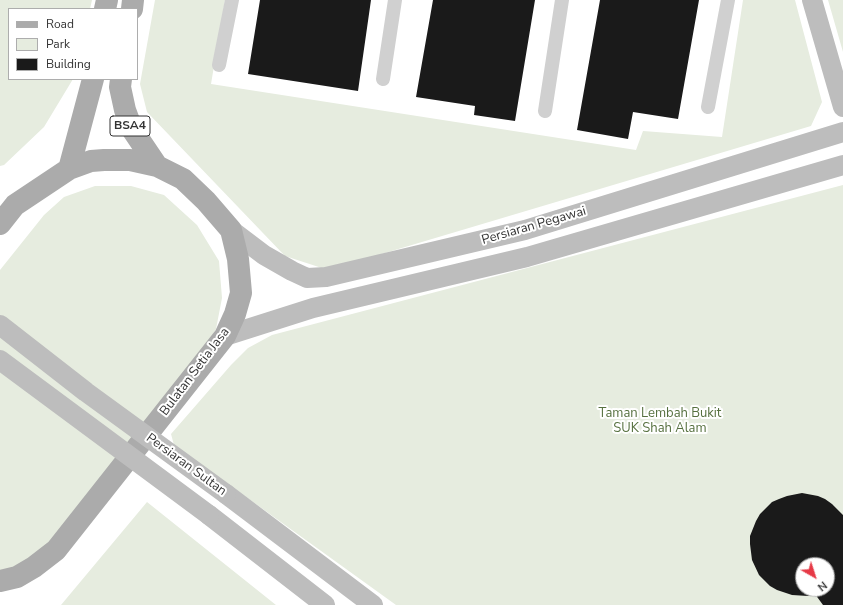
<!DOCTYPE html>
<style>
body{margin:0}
#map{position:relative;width:843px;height:605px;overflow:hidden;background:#fff;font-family:"Nunito Sans",sans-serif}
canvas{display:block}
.legend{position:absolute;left:8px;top:8px;width:130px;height:72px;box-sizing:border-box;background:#fff;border:1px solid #adadad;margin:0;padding:5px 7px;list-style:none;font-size:12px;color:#333}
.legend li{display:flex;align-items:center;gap:8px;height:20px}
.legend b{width:20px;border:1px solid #adadad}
.north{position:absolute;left:795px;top:557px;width:40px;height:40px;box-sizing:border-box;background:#fff;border:1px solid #adadad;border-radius:50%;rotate:141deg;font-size:11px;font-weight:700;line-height:16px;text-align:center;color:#333}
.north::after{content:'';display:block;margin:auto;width:14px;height:18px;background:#e63946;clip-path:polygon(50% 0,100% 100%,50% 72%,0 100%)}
</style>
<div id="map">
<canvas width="843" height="605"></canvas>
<ul class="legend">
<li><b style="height:5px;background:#ababab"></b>Road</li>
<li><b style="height:11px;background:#e6ecdf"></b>Park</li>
<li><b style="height:11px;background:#1a1a1a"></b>Building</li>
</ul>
<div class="north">N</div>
</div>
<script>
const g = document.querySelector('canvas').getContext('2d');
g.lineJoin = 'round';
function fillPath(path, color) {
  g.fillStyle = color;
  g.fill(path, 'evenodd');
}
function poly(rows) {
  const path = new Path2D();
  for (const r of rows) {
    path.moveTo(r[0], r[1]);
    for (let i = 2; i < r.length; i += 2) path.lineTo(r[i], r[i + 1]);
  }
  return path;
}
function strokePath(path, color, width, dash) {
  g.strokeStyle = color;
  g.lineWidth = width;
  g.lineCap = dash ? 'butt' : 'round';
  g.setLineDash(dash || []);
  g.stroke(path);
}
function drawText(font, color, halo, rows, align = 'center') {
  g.font = font + ' "Nunito Sans",sans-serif';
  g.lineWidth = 4;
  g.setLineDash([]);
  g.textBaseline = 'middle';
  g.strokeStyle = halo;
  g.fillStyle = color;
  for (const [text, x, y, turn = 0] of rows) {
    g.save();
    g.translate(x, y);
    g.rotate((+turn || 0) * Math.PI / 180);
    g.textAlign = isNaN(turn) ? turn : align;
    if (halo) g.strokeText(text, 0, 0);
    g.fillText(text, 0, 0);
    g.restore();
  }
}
fillPath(poly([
 [0,0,92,0,90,9,9,9,9,79,73,79,44,127,4,165,0,166],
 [155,0,225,0,211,84,636,150,643,131,722,137,743,0,795,0,822,102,811,126,328,270,285,256,147,112,140,84],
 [828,0,843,0,843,52],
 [843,185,843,605,396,605,174,445,171,434,231,365,248,348,272,335],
 [803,565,827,565,827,589,803,589],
 [95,186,131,186,164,195,197,225,219,261,222,298,216,329,198,361,53,545,20,568,0,572,0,270,44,215,64,197],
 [147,502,276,605,61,605]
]), '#e6ecdf');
fillPath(poly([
 [260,0,371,0,358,91,248,74],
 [433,0,535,0,515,121,474,115,475,106,416,97],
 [600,0,699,0,678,119,633,112,628,139,577,130],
 [802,493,818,496,825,499,832,504,843,515,843,605,823,605,815,594,808,596,792,595,777,590,770,586,759,575,752,560,750,544,750,536,756,521,760,514,772,502,779,499,787,496],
 [803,565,827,565,827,589,803,589]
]), '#1a1a1a');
strokePath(poly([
 [219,65,232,0],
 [383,79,395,0],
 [708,107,728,0],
 [545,111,562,0]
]), '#d0d0d0', 14);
strokePath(poly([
 [812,0,843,107],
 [231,230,264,255,292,271,307,278,326,277,525,230,843,132],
 [225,336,313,308,527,257,843,165],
 [226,494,373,605],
 [209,515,325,605]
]), '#bdbdbd', 20);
strokePath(poly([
 [105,9,107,0],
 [132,9,133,0],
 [121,79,120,87,125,110,132,129,157,166],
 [69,169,93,79],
 [0,224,15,205,69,169,91,161,104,160,130,160,157,166,183,179,206,201,231,230,238,259,241,293,235,314,225,336,56,550,34,567,17,577,0,581]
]), '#ababab', 22);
strokePath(poly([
 [0,325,86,392,226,494],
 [0,360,209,515]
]), '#bdbdbd', 20);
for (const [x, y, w] of [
 [130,126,40]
]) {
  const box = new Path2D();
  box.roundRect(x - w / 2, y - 10, w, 20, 3);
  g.fillStyle = '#fff';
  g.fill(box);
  strokePath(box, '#333', 1);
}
drawText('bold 12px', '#333', null, [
 ["BSA4",130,126]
]);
drawText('13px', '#333', '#fff', [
 ["Persiaran Pegawai",534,226,-16],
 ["Bulatan Setia Jasa",195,372,-53],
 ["Persiaran Sultan",186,465,36]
]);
drawText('13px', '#56703f', '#fff', [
 ["Taman Lembah Bukit",660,414],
 ["SUK Shah Alam",660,429]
]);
</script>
